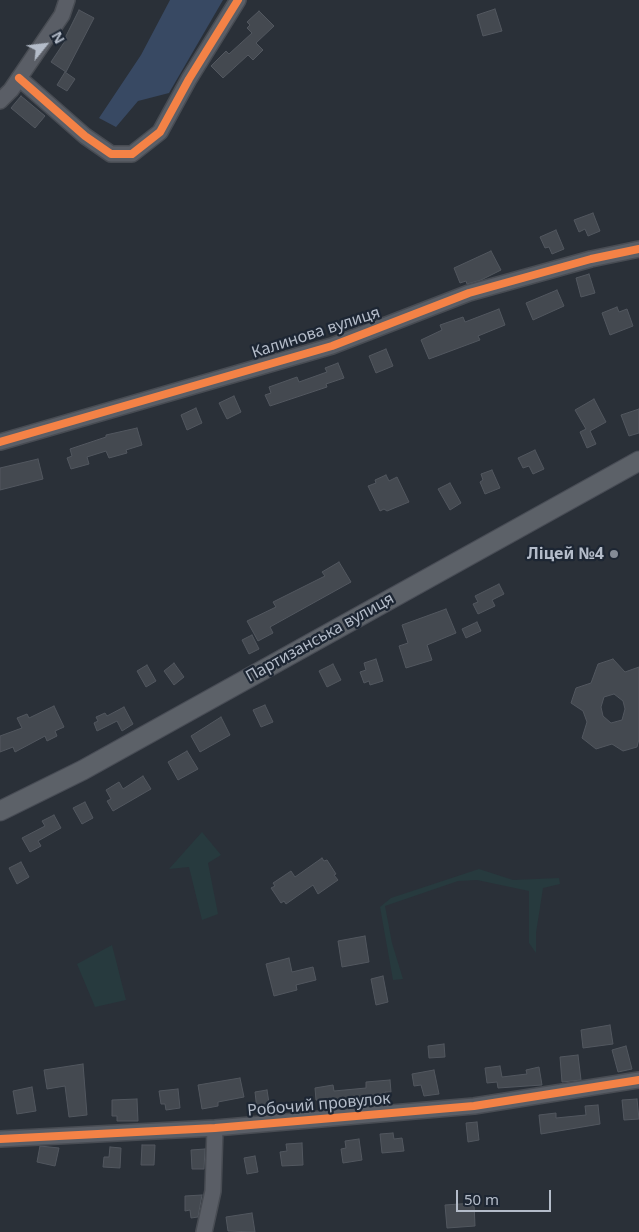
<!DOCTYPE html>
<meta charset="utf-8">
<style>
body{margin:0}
#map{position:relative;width:639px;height:1232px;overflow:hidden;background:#2a3038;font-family:"Noto Sans",sans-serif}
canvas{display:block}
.north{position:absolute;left:20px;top:20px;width:50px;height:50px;-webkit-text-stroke:4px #1d2633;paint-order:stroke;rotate:61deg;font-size:14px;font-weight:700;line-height:20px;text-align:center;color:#b4bcc9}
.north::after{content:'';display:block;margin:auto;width:18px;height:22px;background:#b4bcc9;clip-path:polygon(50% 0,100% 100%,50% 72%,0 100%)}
.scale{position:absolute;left:456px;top:1190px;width:95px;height:22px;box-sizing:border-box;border:2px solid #b4bcc9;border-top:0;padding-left:6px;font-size:15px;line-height:18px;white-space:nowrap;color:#b4bcc9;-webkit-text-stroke:4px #1d2633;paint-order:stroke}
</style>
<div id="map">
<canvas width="639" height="1232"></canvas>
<div class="north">N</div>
<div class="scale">50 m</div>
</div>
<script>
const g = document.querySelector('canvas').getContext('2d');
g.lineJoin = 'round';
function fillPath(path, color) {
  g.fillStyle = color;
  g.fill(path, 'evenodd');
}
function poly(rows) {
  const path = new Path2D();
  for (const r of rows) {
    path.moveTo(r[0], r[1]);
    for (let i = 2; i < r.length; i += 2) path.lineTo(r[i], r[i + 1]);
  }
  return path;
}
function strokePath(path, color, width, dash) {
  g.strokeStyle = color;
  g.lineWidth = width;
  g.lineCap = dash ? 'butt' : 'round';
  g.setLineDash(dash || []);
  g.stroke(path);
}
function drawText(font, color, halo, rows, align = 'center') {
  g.font = font + ' "Noto Sans",sans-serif';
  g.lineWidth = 4.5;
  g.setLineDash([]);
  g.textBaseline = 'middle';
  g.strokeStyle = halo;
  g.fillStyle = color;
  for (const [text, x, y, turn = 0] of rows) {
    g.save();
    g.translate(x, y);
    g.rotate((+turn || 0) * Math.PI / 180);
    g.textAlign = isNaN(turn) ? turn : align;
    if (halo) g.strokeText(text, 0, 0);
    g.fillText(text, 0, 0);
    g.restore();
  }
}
fillPath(poly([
 [202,832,221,855,208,863,218,914,202,920,189,867,169,869],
 [479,869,513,880,559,878,560,884,543,888,536,933,536,953,529,943,529,891,477,880,458,881,385,906,392,943,403,979,393,980,380,907,391,898],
 [112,945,126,1000,95,1007,77,964]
]), '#273a3e');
fillPath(poly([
 [170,0,223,0,169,93,138,101,116,127,99,118,141,55]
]), '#384963');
const building = poly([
 [495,9,502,31,483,36,477,15,495,9],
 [79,10,94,18,66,72,51,62,67,38,65,38,79,10],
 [259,11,274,26,256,43,263,50,253,60,248,55,223,78,211,66,226,51,229,54,252,33,247,28,250,25,247,22,259,11],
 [65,72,75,79,67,91,57,85,65,72],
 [21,96,45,116,35,128,11,108,21,96],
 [593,213,600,231,588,236,585,229,579,232,574,220,593,213],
 [556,230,564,249,552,254,549,247,545,248,540,237,556,230],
 [491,251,501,270,481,280,467,284,466,281,460,283,454,268,491,251],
 [589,274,595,293,581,297,576,278,589,274],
 [557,290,564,306,533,320,526,303,557,290],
 [617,307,619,312,627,309,633,326,610,335,602,313,617,307],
 [499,309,505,325,478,336,480,340,429,359,421,340,442,330,440,325,463,317,465,322,499,309],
 [386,349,393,366,376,373,369,356,386,349],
 [338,363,344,378,326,384,327,387,270,406,265,395,271,393,269,387,297,377,299,382,327,372,325,368,338,363],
 [234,396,241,412,227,419,219,403,234,396],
 [594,399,606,422,590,431,596,444,587,448,580,432,586,429,575,410,594,399],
 [196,408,202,423,187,430,181,415,196,408],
 [639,409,639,433,629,436,621,415,639,409],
 [137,428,142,445,126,450,127,453,109,458,106,451,87,457,89,464,71,469,67,458,72,456,70,449,106,437,106,435,137,428],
 [535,450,544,469,533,474,529,466,523,468,518,458,535,450],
 [38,459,43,479,0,490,0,468,38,459],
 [492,470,500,488,485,494,480,482,483,480,481,474,492,470],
 [386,475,389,481,397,477,409,502,387,511,384,509,380,511,368,486,376,483,375,480,386,475],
 [450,483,461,503,450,510,438,489,450,483],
 [339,562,351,582,270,627,273,633,258,641,247,621,276,607,273,602,325,576,322,572,339,562],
 [499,584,504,594,492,600,495,606,478,614,473,604,478,602,475,596,499,584],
 [446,609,456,633,427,645,432,660,406,668,399,646,408,643,402,625,446,609],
 [477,622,481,631,466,638,462,629,477,622],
 [252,635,259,649,249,654,242,640,252,635],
 [376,659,383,681,370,685,369,681,364,683,360,672,366,670,364,663,376,659],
 [613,659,625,672,639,667,639,739,637,747,623,751,612,744,596,749,582,738,587,722,583,711,571,703,576,688,591,683,598,664,613,659],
 [614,694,623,701,625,709,622,720,611,723,603,716,601,707,604,697,614,694],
 [174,663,184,677,174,685,164,671,174,663],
 [333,664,341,680,327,687,319,671,333,664],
 [147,665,156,681,146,687,137,671,147,665],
 [265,705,273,722,261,727,253,710,265,705],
 [54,706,64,727,55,731,57,736,47,741,45,736,15,752,13,747,0,752,0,736,22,728,17,718,27,714,29,718,54,706],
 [124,707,133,724,122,731,117,721,97,731,94,723,98,721,96,717,105,713,107,716,124,707],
 [221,717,230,735,200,752,191,736,221,717],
 [187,751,198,769,178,780,168,762,187,751],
 [143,776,151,789,113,811,107,801,111,799,106,790,119,782,123,789,143,776],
 [85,802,93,818,82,824,73,808,85,802],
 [54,815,61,828,38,841,41,846,30,852,22,838,45,826,42,821,54,815],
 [322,858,324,861,327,860,336,874,334,875,338,880,318,894,313,885,286,904,284,901,281,903,271,888,275,886,273,883,291,871,295,877,322,858],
 [21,862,29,877,17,884,9,868,21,862],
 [365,936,369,962,342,967,338,941,365,936],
 [289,958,292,972,313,967,316,980,296,985,297,990,274,996,266,964,289,958],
 [383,976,388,1002,376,1005,371,979,383,976],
 [610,1025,613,1044,583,1048,581,1030,610,1025],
 [444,1044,445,1057,429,1058,428,1046,444,1044],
 [626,1046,632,1069,618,1072,612,1050,626,1046],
 [578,1055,581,1080,562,1082,560,1057,578,1055],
 [83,1064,87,1115,69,1117,65,1086,47,1089,44,1070,83,1064],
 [500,1066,502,1077,527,1074,526,1070,539,1067,542,1085,498,1088,497,1082,487,1083,485,1068,500,1066],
 [434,1070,439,1094,424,1096,421,1085,414,1086,412,1074,434,1070],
 [240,1078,244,1097,218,1102,218,1106,202,1109,198,1085,240,1078],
 [390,1080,391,1092,385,1092,385,1103,350,1106,350,1104,322,1108,321,1100,316,1100,315,1088,333,1085,334,1091,366,1088,366,1082,390,1080],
 [32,1087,36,1111,17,1114,13,1091,32,1087],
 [178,1089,180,1108,166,1110,165,1104,161,1104,159,1091,178,1089],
 [267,1090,270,1109,257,1110,255,1092,267,1090],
 [137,1099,138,1121,117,1121,117,1116,112,1116,112,1100,137,1099],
 [637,1099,639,1119,624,1120,622,1100,637,1099],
 [598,1105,600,1124,541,1134,539,1115,556,1113,556,1118,586,1115,585,1106,598,1105],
 [477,1122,479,1140,468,1142,466,1123,477,1122],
 [393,1133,394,1139,402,1138,404,1151,382,1153,380,1134,393,1133],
 [359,1139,362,1160,343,1163,341,1149,346,1148,345,1141,359,1139],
 [302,1143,303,1165,282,1166,280,1152,287,1151,286,1144,302,1143],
 [142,1145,155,1145,154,1165,141,1165,142,1145],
 [40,1146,59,1148,55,1166,37,1162,40,1146],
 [110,1147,121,1148,120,1168,103,1167,104,1157,109,1157,110,1147],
 [205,1149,204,1169,192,1169,191,1150,205,1149],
 [255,1156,258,1172,247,1174,244,1158,255,1156],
 [202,1195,198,1217,191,1218,190,1210,185,1211,185,1196,202,1195],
 [474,1203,475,1226,447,1228,445,1205,474,1203],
 [252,1213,255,1232,228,1231,226,1217,252,1213]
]);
fillPath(building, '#444950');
strokePath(building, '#52575f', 1);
const minor = poly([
 [19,78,85,136,111,154,132,154,160,132,189,79,238,0],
 [0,101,11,90,62,15,67,0],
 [0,442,332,346,469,293,591,259,639,249],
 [0,1139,215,1128,474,1106,639,1080],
 [204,1232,213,1191,215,1128]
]);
const major = poly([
 [0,811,83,770,639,461]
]);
strokePath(minor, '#484c53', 18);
strokePath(major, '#484c55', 21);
strokePath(minor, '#5a5e66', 15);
strokePath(major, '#5c6168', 19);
strokePath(poly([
 [19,78,85,136,111,154,132,154,160,132,189,79,238,0],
 [0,442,332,346,469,293,591,259,639,249],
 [0,1139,215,1128,474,1106,639,1080]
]), '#f48246', 8);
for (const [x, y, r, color] of [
 [614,554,5,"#848b96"]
]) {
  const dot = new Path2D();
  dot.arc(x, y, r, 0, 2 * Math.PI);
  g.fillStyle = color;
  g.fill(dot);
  strokePath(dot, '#1d2633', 2);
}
drawText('16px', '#b4bcc9', '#1d2633', [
 ["Калинова вулиця",316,333,-18],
 ["Партизанська вулиця",320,638,-29],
 ["Робочий провулок",319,1105,-5]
]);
drawText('bold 16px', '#b4bcc9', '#1d2633', [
 ["Ліцей №4",604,554]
], 'right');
</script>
